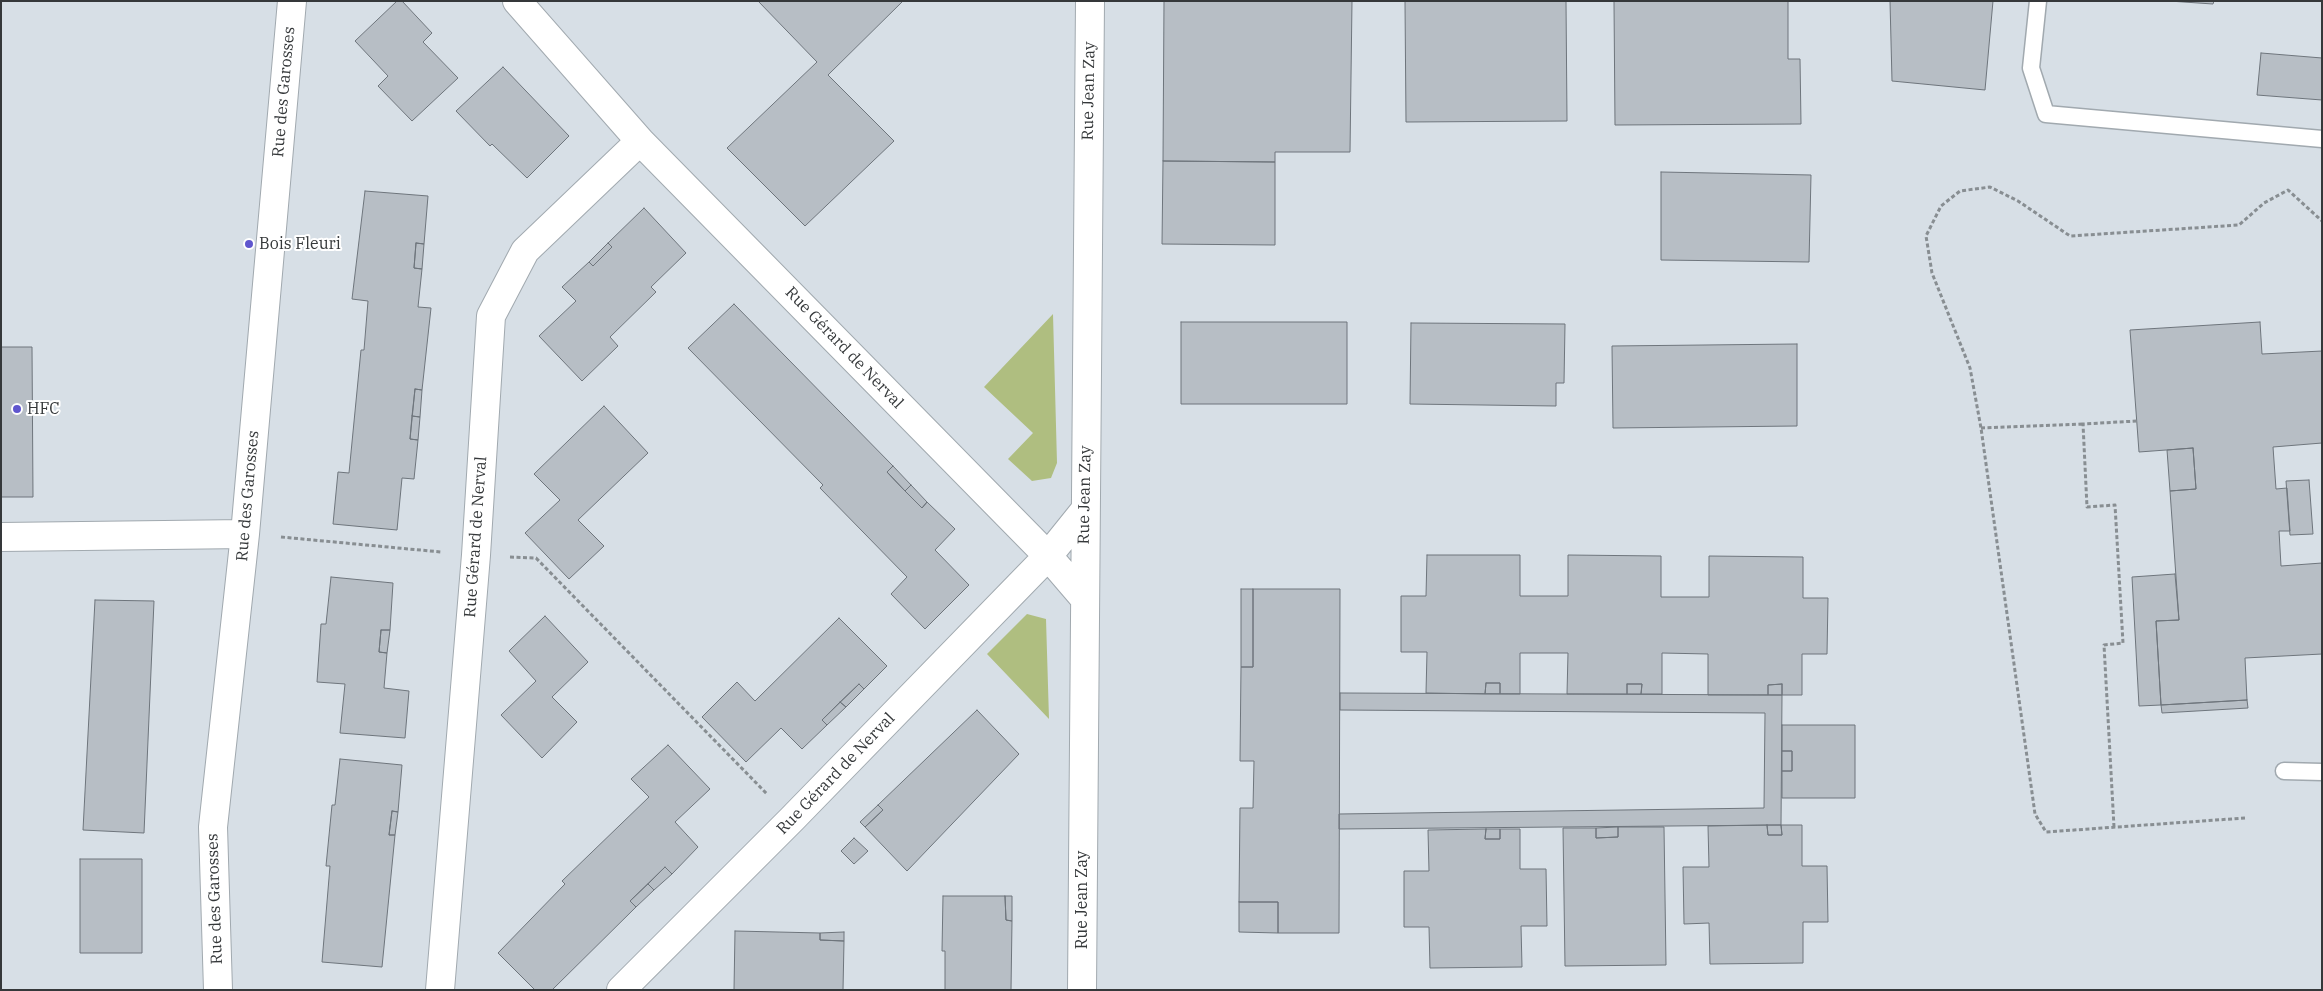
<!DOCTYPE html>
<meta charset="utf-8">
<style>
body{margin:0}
#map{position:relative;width:2323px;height:991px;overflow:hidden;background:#d7dfe6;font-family:"IBM Plex Serif",serif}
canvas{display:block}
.frame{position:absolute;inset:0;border:2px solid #35383a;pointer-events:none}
</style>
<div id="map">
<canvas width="2323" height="991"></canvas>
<div class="frame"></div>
</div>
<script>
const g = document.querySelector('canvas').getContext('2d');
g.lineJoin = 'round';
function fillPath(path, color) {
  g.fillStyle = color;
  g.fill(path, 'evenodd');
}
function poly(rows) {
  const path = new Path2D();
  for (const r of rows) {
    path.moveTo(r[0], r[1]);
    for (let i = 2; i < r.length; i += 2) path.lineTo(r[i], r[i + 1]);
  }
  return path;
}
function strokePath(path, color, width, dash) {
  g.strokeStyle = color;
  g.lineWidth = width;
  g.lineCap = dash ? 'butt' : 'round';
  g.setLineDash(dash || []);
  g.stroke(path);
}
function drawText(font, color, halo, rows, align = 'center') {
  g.font = font + ' "IBM Plex Serif",serif';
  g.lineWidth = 4;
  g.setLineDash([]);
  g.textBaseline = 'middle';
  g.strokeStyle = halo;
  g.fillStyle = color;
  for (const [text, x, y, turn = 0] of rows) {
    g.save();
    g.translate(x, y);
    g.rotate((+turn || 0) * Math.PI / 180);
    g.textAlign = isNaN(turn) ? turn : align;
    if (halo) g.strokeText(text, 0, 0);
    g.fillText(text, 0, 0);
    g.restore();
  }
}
fillPath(poly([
 [1053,314,1057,463,1051,478,1032,481,1008,459,1033,433,984,387],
 [1027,614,1046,619,1049,719,987,654]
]), '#afbe80');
const building = poly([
 [397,1,402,1,432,33,423,42,458,78,412,121,378,86,388,76,355,41,397,1],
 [758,1,903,1,828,75,894,141,805,226,727,148,817,62,758,1],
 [1164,1,1352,1,1350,152,1275,152,1275,162,1163,161,1164,1],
 [1405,1,1566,1,1567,121,1406,122,1405,1],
 [1614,1,1788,1,1788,59,1800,59,1801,124,1615,125,1614,1],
 [1890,1,1993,1,1985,90,1892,81,1890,1],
 [2169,1,2214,1,2213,4,2169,1],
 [2261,53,2322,58,2322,100,2257,95,2261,53],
 [503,67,569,136,527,178,492,144,490,146,456,111,503,67],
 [1163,161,1275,162,1275,245,1162,244,1163,161],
 [1661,172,1811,175,1809,262,1661,260,1661,172],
 [365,191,428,196,424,244,416,243,414,268,422,269,418,307,431,308,422,390,415,389,410,439,418,440,414,479,402,478,397,530,333,524,338,472,349,473,361,350,364,350,368,301,352,299,365,191],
 [644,208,686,253,651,287,656,292,610,337,618,346,582,381,539,336,576,301,562,287,589,262,593,266,612,247,608,243,644,208],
 [416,243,424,244,422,269,414,268,416,243],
 [608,243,612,247,593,266,589,262,608,243],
 [734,304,893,466,887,472,905,491,922,508,927,502,955,529,935,550,969,585,925,629,891,594,907,577,820,488,823,485,688,348,734,304],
 [1181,322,1347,322,1347,404,1181,404,1181,322],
 [2260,322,2262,354,2322,351,2322,443,2273,447,2276,489,2287,488,2290,531,2279,531,2281,566,2322,563,2322,654,2245,658,2247,700,2161,705,2156,621,2179,620,2170,491,2196,489,2193,448,2139,452,2130,330,2260,322],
 [1411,323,1565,324,1564,383,1556,383,1556,406,1410,404,1411,323],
 [1797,344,1797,426,1613,428,1612,346,1797,344],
 [1,347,32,347,33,497,1,497,1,347],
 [415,389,422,390,420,417,412,416,415,389],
 [604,406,648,453,578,520,604,546,569,579,525,533,560,500,534,474,604,406],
 [412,416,420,417,418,440,410,439,412,416],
 [2193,448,2196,489,2170,491,2167,450,2193,448],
 [893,466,911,485,905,491,887,472,893,466],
 [2309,480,2313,534,2290,535,2286,481,2309,480],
 [911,485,927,502,922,508,905,491,911,485],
 [1427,555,1520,555,1520,596,1568,596,1568,555,1661,556,1661,597,1709,597,1709,556,1803,557,1803,598,1828,598,1827,654,1802,654,1802,695,1782,695,1782,684,1768,685,1768,695,1708,695,1708,654,1662,653,1662,694,1641,694,1642,684,1627,684,1627,694,1567,694,1568,653,1520,653,1520,694,1500,694,1500,683,1486,683,1485,694,1426,693,1427,652,1401,652,1401,596,1426,596,1427,555],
 [2175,574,2179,620,2156,621,2161,705,2139,706,2132,577,2175,574],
 [331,577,393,583,390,630,381,630,379,652,387,653,384,688,409,691,405,738,340,733,345,684,317,682,321,624,326,624,331,577],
 [1241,589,1253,589,1253,667,1241,667,1241,589],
 [1253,589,1340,589,1339,933,1278,933,1278,902,1239,902,1240,808,1253,808,1254,761,1240,761,1241,667,1253,667,1253,589],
 [95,600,154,601,144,833,83,830,95,600],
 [545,616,588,662,552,697,577,722,542,758,501,715,536,681,509,651,545,616],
 [839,618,887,666,864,689,859,684,822,720,827,725,802,749,781,728,746,762,702,717,737,682,755,701,839,618],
 [381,630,390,630,387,653,379,652,381,630],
 [1486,683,1500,683,1500,694,1485,694,1486,683],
 [859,684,864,689,846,707,840,702,859,684],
 [1627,684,1642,684,1641,694,1627,694,1627,684],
 [1782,684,1782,695,1768,695,1768,685,1782,684],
 [1340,693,1782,695,1781,825,1339,829,1339,814,1764,808,1765,713,1340,710,1340,693],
 [2247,700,2248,708,2162,713,2161,705,2247,700],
 [840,702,846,707,827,725,822,720,840,702],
 [977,710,1019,754,907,871,865,827,883,810,878,805,977,710],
 [1782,725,1855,725,1855,798,1782,798,1782,771,1792,771,1792,751,1782,751,1782,725],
 [668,745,710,789,675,822,698,847,672,874,665,867,630,901,636,907,552,990,535,990,498,953,565,884,562,881,649,797,631,779,668,745],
 [1782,751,1792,751,1792,771,1782,771,1782,751],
 [340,759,402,765,398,812,392,811,389,835,395,835,382,967,322,962,330,866,326,866,332,805,335,805,340,759],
 [878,805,883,810,865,827,860,822,878,805],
 [392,811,398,812,395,835,389,835,392,811],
 [1767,825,1768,835,1782,835,1781,825,1802,825,1802,866,1827,866,1828,922,1803,922,1803,963,1710,964,1709,923,1684,924,1683,867,1709,867,1708,826,1767,825],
 [1767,825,1781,825,1782,835,1768,835,1767,825],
 [1618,827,1664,827,1666,965,1565,966,1563,828,1596,828,1596,838,1618,837,1618,827],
 [1618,827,1618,837,1596,838,1596,828,1618,827],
 [1486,829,1485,839,1500,839,1500,829,1520,829,1520,869,1546,869,1547,926,1521,926,1522,967,1430,968,1429,927,1404,927,1404,871,1429,871,1428,830,1486,829],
 [1486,829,1500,829,1500,839,1485,839,1486,829],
 [854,838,868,851,854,864,841,851,854,838],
 [80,859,142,859,142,953,80,953,80,859],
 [665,867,672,874,654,890,648,884,665,867],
 [648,884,654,890,636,907,630,901,648,884],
 [943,896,1005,896,1006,920,1012,921,1011,990,945,990,945,951,942,951,943,896],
 [1005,896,1012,896,1012,921,1006,920,1005,896],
 [1239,902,1278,902,1278,933,1239,932,1239,902],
 [735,931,820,933,820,940,844,941,843,990,734,990,735,931],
 [844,932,844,941,820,940,820,933,844,932]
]);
fillPath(building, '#b7bec5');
strokePath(building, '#6e757c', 1);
const service = poly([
 [2038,1,2031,68,2046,114,2322,139],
 [2284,771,2322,772]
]);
const minor = poly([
 [517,1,640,141],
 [1,537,245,534],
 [218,990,213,827,245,534,292,1],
 [440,990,476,555,491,316,525,251,640,141,1048,556,1084,598],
 [621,990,792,819,1048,556,1085,510],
 [1082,990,1090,1]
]);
strokePath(service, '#a1a9af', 19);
strokePath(minor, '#a1a9af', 30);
strokePath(poly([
 [1981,428,2083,424],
 [281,537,441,552],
 [510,557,536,558,767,794],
 [2245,818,2046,832,2035,814,1981,428,1970,368,1932,273,1926,236,1941,206,1960,191,1990,187,2018,201,2070,236,2239,225,2264,203,2288,190,2322,221],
 [2114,827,2104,645,2123,643,2115,505,2087,507,2083,424,2137,421]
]), '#888e92', 3, [4, 2.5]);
strokePath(service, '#fff', 16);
strokePath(minor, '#fff', 28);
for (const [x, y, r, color] of [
 [249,244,5,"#5f56ce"],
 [17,409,5,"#5f56ce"]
]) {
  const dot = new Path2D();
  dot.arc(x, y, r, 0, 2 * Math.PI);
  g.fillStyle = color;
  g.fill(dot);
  strokePath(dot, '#fff', 2);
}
drawText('16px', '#35383a', '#fff', [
 ["Rue Jean Zay",1089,91,-89],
 ["Rue des Garosses",284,92,-85],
 ["Rue Gérard de Nerval",844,348,46],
 ["Rue Jean Zay",1085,495,-89],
 ["Rue des Garosses",248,496,-85],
 ["Rue Gérard de Nerval",476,537,-86],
 ["Rue Gérard de Nerval",836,774,-46],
 ["Rue des Garosses",215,899,-92],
 ["Rue Jean Zay",1082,900,-90]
]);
drawText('16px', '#35383a', '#fff', [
 ["Bois Fleuri",259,244],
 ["HFC",27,409]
], 'left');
</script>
